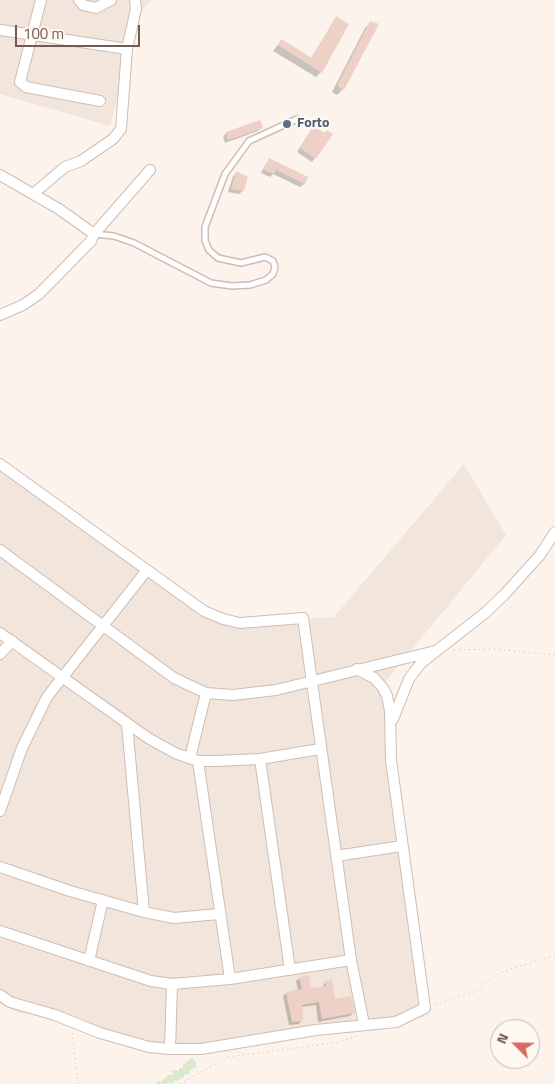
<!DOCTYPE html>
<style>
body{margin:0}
#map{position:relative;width:555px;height:1084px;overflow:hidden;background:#fbf3ec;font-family:"Titillium Web",sans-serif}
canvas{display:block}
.north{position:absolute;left:490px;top:1019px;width:50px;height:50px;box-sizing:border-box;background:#fef8f2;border:1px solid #c7b8b2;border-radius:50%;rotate:293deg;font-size:14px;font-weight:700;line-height:20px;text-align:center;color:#745951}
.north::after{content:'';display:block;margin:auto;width:18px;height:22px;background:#d86b5e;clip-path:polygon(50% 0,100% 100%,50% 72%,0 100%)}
.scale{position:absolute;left:15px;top:25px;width:125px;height:22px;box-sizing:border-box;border:2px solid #745951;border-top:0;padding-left:6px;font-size:15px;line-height:18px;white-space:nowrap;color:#745951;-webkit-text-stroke:4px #fef8f2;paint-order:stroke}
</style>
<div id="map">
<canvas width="555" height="1084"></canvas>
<div class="north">N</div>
<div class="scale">100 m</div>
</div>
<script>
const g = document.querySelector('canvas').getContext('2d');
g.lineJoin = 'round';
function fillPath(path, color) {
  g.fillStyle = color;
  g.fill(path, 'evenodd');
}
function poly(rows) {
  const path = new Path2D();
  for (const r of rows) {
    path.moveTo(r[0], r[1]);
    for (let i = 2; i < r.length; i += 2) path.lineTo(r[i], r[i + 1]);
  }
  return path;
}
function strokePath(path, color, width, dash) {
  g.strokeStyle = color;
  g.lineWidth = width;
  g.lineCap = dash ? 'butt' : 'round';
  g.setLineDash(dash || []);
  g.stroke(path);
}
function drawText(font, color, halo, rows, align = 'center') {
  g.font = font + ' "Titillium Web",sans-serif';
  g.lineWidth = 5;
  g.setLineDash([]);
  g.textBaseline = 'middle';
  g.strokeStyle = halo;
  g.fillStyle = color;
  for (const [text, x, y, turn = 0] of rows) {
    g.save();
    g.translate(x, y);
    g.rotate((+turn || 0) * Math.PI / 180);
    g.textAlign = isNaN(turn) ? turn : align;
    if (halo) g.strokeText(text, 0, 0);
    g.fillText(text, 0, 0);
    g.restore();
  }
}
fillPath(poly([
 [0,0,152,0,143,8,110,126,0,94],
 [0,461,227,624,334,617,464,464,506,535,386,681,424,1017,201,1049,170,1049,34,1014,20,1013,0,1004]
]), '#f2e5db');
fillPath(poly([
 [192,1058,196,1062,196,1067,190,1070,189,1074,184,1075,184,1077,177,1081,174,1080,174,1083,157,1084,157,1081,161,1082,168,1075,173,1075,172,1070,179,1071,179,1068,183,1068,183,1065]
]), '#dae8cb');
fillPath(poly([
 [336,18,321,72,316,77,273,51,281,41,311,58],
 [371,22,343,89,337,95,332,92,365,28],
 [259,122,261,128,258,131,225,143,223,137,226,133],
 [313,127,324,134,327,131,331,134,312,162,297,152],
 [269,159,306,178,304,184,300,187,273,174,270,177,261,173],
 [237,173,243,191,239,194,228,192,233,176],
 [300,978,310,990,322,988,325,982,334,1001,353,1013,350,1016,318,1022,316,1005,301,1007,302,1020,299,1024,289,1025,283,996,287,993,298,991,296,981]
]), '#0003');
fillPath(poly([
 [336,16,349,24,322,73,278,45,281,39,312,58],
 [370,21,379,24,344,90,337,86],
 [260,120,263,128,228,140,226,132],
 [313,126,325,133,327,130,333,134,316,159,300,148],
 [269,158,308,177,305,184,276,170,274,174,263,169],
 [236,171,248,177,244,191,231,189],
 [309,975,311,988,326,986,325,981,332,979,335,999,351,996,355,1013,322,1019,319,1002,302,1005,303,1021,292,1022,286,992,302,989,299,977]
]), '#eed1c6');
const lane = poly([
 [94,234,114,236,134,243,211,283,232,286,250,285,266,280,273,274,275,267,273,261,265,257,241,263,218,258,209,250,205,241,205,227,225,174,249,141,297,119]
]);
const street = poly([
 [41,0,20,82,26,87,100,101],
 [79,0,83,5,96,8,111,0],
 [0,30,127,49],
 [0,175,59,209,94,234,150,170],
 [33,194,65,167,81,161,113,139,121,129,127,49,136,9,135,0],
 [0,315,23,305,39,294,91,241,94,234],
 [0,464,204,611,223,619,240,623,303,618,351,960,230,979,172,984,151,981,0,931],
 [0,550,174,678,206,693,233,695,276,690,435,651],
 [0,633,148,738,175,753,198,761,217,761,260,759,320,749],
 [0,654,12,641],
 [393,719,409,679,421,663,485,613,504,595,540,555,555,532],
 [127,724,144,912],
 [190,758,206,693],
 [260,759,290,970],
 [198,761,230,979],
 [0,811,22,748,47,697,147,570],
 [336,856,402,846],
 [0,867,70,891,144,912,174,918,219,914],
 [351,960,364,1024],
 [89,961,103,900],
 [0,995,10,1002,55,1015,100,1033,149,1047,170,1049,201,1049,316,1030,396,1022,425,1008,391,760,390,711,387,696,383,688,374,678,357,669],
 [170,1049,172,984]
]);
strokePath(lane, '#cfbdb5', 8);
strokePath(street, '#cfbdb5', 12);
strokePath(poly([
 [454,650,495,649,555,655],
 [435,1005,474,992,499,973,555,955],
 [72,1033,78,1084],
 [180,1084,228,1057,339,1042,357,1036]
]), '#d3b4a9', 1, [1, 4]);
strokePath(lane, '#fff', 5);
strokePath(street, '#fff', 10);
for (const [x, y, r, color] of [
 [287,124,5,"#5c6f8a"]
]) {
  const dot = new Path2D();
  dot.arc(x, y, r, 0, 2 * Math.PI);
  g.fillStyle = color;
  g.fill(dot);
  strokePath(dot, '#fef8f2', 2);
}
drawText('bold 14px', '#4e5e75', '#fef8f2', [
 ["Forto",297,124]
], 'left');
</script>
